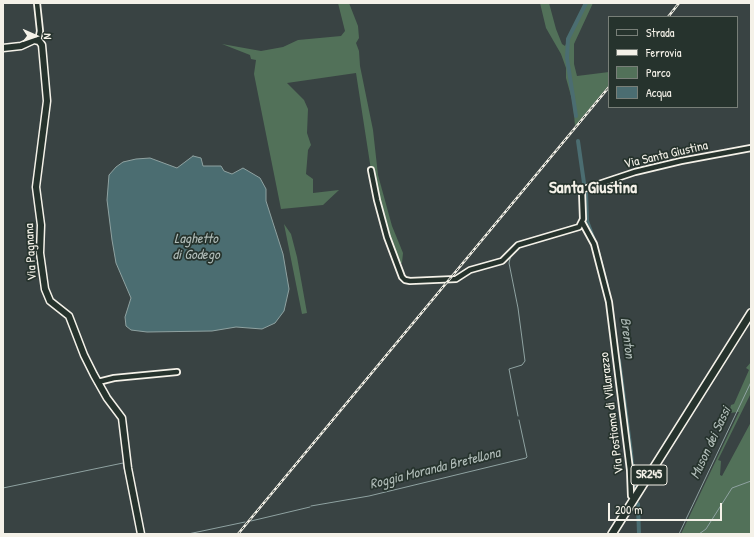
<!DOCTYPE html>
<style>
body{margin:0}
#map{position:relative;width:754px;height:537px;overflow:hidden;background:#394343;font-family:"Patrick Hand",sans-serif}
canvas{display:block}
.frame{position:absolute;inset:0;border:4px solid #f4f1e8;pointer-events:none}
.legend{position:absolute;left:608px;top:16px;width:130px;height:92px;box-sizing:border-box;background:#26332d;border:1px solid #787f78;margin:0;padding:5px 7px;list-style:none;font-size:12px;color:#f4f1e8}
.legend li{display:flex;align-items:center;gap:8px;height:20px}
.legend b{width:20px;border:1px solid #787f78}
.north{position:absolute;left:16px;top:16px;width:40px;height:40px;-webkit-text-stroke:3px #26332d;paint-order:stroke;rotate:92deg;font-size:11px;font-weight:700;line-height:16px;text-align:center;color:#f4f1e8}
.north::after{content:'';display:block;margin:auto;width:14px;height:18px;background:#f4f1e8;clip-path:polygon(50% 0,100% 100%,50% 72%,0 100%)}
.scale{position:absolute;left:608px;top:503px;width:114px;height:18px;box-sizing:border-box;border:2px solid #f4f1e8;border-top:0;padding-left:5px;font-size:12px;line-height:14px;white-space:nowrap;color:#f4f1e8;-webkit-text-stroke:3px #26332d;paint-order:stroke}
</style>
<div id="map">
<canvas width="754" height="537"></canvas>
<div class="frame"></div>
<ul class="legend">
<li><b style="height:5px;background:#26332d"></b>Strada</li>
<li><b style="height:5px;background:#f4f1e8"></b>Ferrovia</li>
<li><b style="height:11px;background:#527159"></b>Parco</li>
<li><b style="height:11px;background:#4b6d71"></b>Acqua</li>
</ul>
<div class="north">N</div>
<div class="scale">200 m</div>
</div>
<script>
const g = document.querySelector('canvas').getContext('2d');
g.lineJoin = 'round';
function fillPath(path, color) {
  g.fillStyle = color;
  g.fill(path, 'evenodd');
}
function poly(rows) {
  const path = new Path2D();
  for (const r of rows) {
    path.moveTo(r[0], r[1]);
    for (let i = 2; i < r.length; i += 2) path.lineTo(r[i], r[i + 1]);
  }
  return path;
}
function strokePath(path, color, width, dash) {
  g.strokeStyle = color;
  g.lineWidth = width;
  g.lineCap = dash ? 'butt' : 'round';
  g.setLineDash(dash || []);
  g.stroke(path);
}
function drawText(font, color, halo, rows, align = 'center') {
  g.font = font + ' "Patrick Hand",sans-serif';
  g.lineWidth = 3.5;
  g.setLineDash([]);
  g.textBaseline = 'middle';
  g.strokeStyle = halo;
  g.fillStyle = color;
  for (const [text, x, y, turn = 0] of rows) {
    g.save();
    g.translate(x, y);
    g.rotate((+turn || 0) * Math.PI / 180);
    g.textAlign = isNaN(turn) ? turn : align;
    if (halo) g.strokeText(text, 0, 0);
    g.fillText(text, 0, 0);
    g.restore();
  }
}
fillPath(poly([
 [338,3,349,3,358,26,359,38,356,43,359,51,360,66,373,130,378,175,392,226,403,253,402,263,396,263,387,232,384,212,377,203,374,170,371,170,356,73,287,83,304,100,308,109,307,133,311,145,308,150,306,174,313,179,313,193,339,190,323,205,281,209,254,74,256,60,251,59,250,55,222,44,261,51,283,47,298,40,341,36,345,31],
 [540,3,549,3,556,29,562,44,565,46,584,3,593,3,574,44,574,64,577,76,609,72,609,85,575,126,573,103,566,78,566,68,561,54,546,28],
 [284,224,291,234,297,257,307,313,302,314],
 [751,362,751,393,718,460,721,461,720,475,722,476,751,422,751,534,681,534,739,412,729,413,731,405,734,404,749,370,746,368]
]), '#527159');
const water = poly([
 [193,156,201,158,203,166,221,166,224,171,232,174,243,168,260,178,266,189,266,201,283,254,289,289,284,311,275,323,262,329,236,327,212,331,147,332,131,330,126,326,125,317,131,298,116,263,112,240,107,200,109,175,116,167,123,162,136,159,150,158,177,168,193,156]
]);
fillPath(water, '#4b6d71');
strokePath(water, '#8fa2a1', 1);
strokePath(poly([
 [511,255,509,263,518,308,525,361,522,365,509,369,518,416],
 [3,488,123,463,129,489],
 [311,506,369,496,526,458,527,457,519,420],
 [251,521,310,507],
 [188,534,245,522],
 [679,534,751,382],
 [699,534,706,529,732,488,751,481]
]), '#8fa2a1', 1);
strokePath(poly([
 [576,116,567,58,568,39,586,3],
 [578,141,584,183],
 [586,192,587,221,594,240],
 [598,252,607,286],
 [619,360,631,452,634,489],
 [638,504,639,534]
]), '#4b6d71', 4);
const street = poly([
 [37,3,40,31,38,41],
 [371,170,377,200,387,237,402,277,405,280,410,281,456,279,470,270,502,261,518,245,579,227,583,219,582,191,584,189,635,172,681,161,751,148],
 [582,222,594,244,609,302,630,470,631,496,634,499],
 [98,382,114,378,177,372]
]);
const secondary = poly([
 [3,48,21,46,34,40,39,41,42,45,47,101,36,187,41,225,40,253,45,289,50,301,69,316,84,355,94,375,107,398,122,418,128,468,141,534]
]);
const primary = poly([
 [612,534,751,313]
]);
strokePath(street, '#f4f1e8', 8);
strokePath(secondary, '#f4f1e8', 9);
strokePath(primary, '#f4f1e8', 10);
strokePath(street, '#26332d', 4.5);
strokePath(secondary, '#26332d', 6);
strokePath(primary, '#26332d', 7);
const rail = poly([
 [668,17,679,3],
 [238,534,609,87]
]);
strokePath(rail, '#f4f1e8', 2.5);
strokePath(rail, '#26332d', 1, [3]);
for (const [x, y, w] of [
 [649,475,36]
]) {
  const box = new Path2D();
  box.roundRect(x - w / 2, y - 10, w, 20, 3);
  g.fillStyle = '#26332d';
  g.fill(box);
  strokePath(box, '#f4f1e8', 1);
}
drawText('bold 12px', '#f4f1e8', null, [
 ["SR245",649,475]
]);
drawText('13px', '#f4f1e8', '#26332d', [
 ["Via Santa Giustina",666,155,-13],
 ["Via Pagnana",31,252,-93],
 ["Via Postioma di Villarazzo",612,413,-97]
]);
drawText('italic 14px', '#b0bcb8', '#26332d', [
 ["Laghetto",196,239],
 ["di Godego",196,255],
 ["Brenton",627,338,83],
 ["Muson dei Sassi",711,443,-65],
 ["Roggia Moranda Bretellona",435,469,-14]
]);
drawText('bold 17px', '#f4f1e8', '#26332d', [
 ["Santa Giustina",593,188]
]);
</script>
